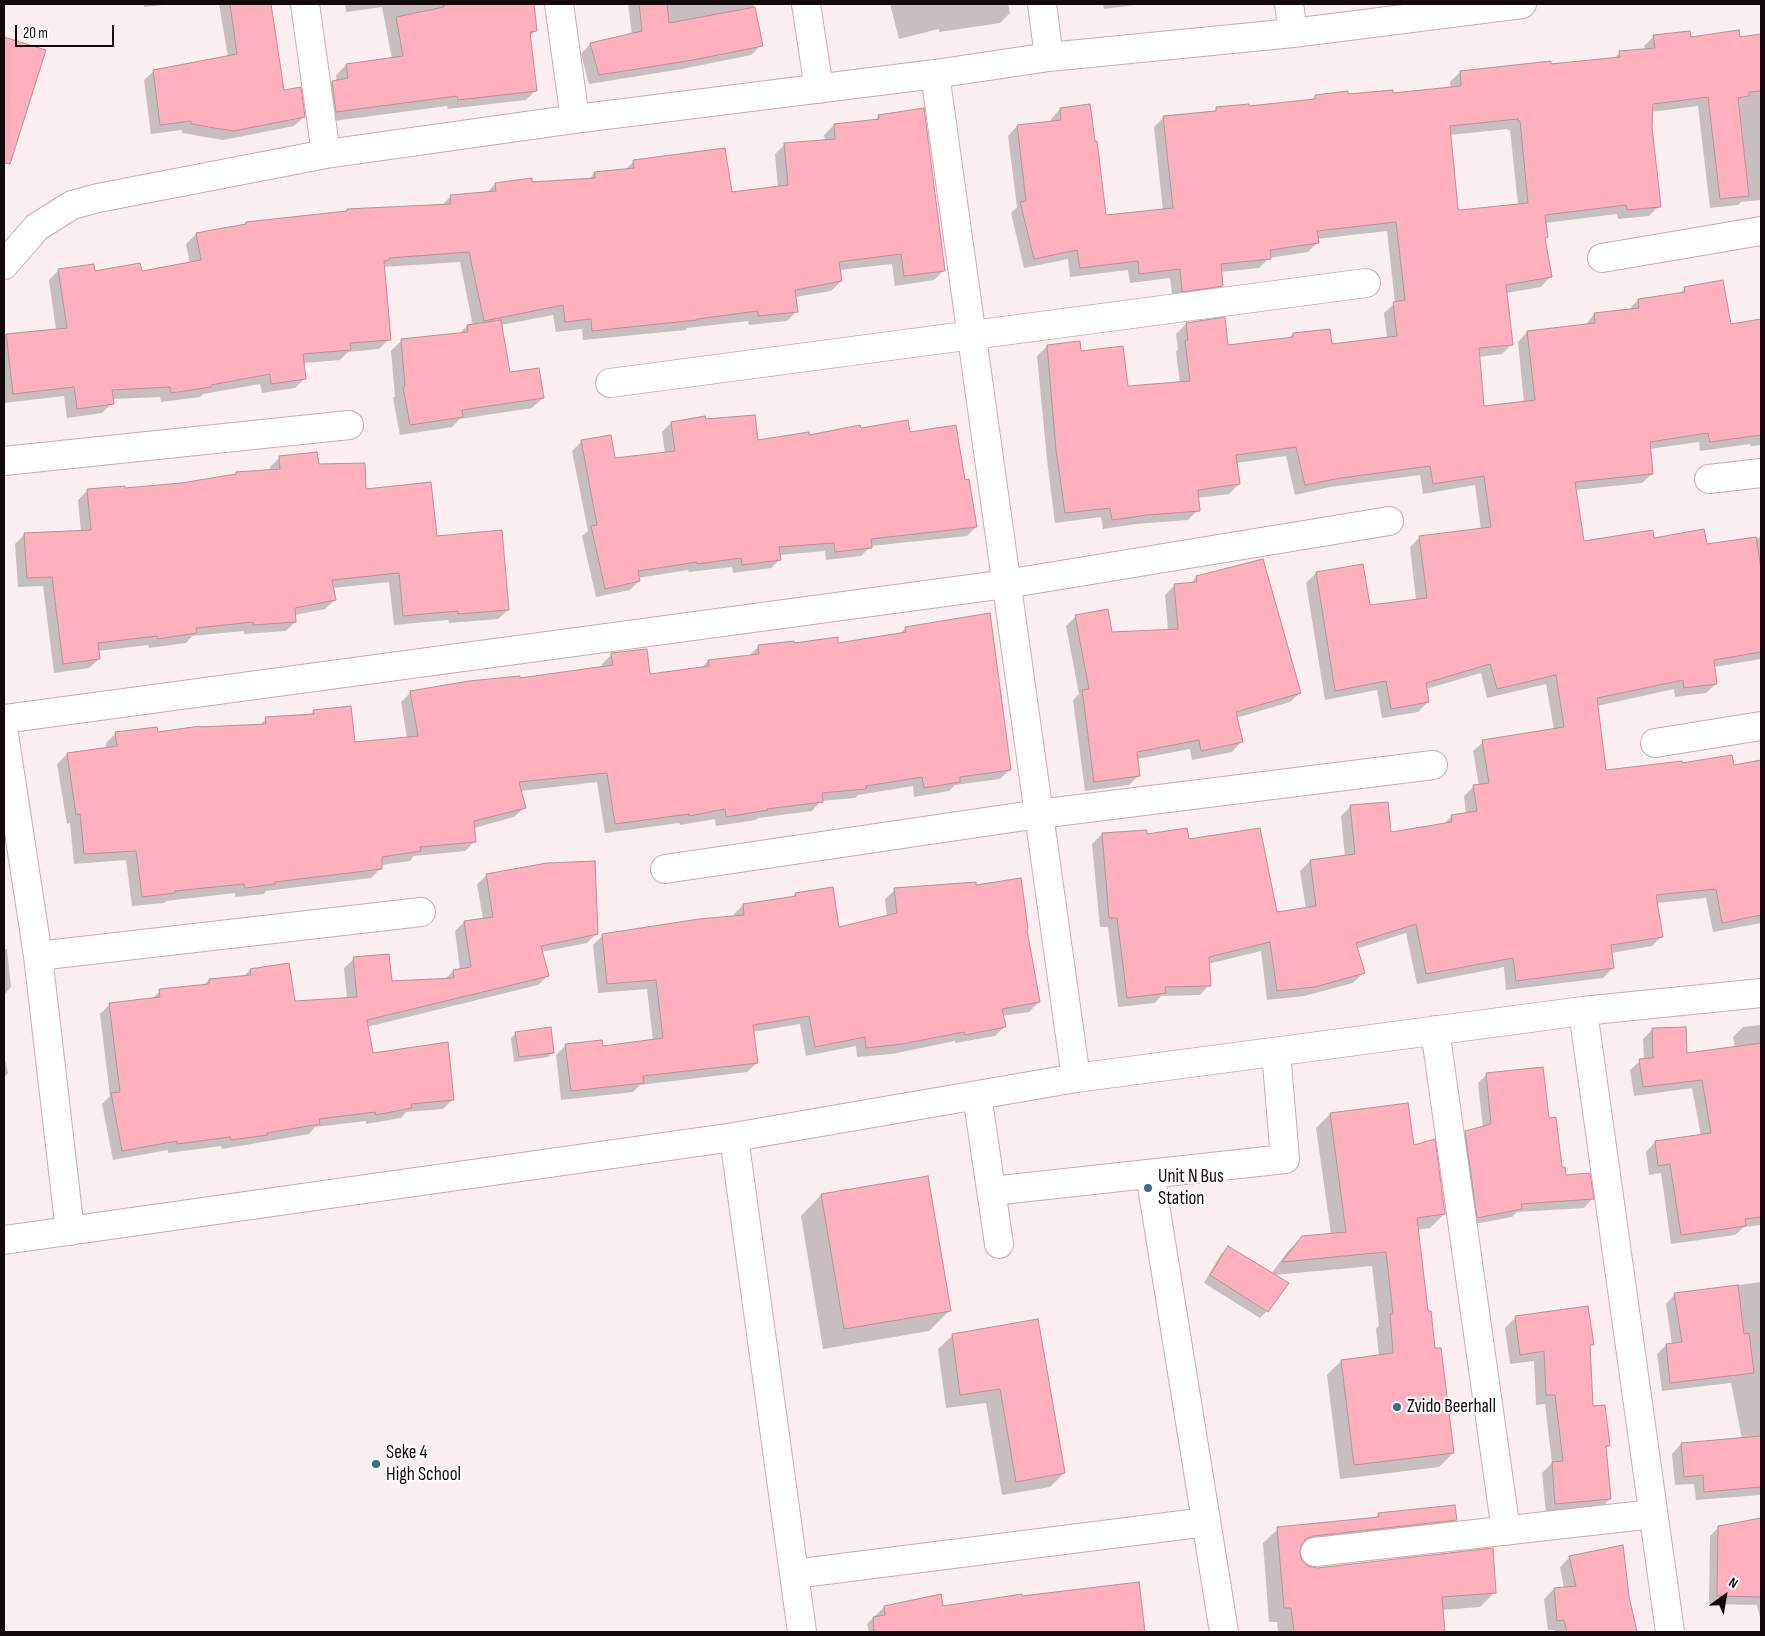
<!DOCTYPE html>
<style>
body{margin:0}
#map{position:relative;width:1765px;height:1636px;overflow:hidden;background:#fbeef0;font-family:"Sofia Sans Condensed",sans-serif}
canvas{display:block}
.frame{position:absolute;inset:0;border:5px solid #140a0c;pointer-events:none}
.north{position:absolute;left:1700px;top:1571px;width:50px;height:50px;-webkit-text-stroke:4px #fff;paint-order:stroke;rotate:32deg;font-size:14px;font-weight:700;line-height:20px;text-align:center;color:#140a0c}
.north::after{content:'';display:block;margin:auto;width:18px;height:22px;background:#140a0c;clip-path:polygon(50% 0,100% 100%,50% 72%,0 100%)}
.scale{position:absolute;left:15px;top:25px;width:99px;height:22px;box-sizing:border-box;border:2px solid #140a0c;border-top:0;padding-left:6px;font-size:15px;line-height:18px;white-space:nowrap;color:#140a0c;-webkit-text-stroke:4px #fff;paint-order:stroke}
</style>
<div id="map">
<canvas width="1765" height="1636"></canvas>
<div class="frame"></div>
<div class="north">N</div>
<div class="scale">20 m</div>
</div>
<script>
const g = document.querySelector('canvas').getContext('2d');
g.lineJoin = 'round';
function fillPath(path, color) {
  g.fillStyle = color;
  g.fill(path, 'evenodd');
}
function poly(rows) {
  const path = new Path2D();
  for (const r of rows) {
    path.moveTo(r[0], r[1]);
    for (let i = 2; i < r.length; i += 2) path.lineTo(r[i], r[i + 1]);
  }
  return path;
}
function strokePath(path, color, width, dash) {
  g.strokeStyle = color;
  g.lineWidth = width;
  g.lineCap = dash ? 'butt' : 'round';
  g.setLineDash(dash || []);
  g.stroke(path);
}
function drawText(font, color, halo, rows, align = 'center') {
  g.font = font + ' "Sofia Sans Condensed",sans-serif';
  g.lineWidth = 4.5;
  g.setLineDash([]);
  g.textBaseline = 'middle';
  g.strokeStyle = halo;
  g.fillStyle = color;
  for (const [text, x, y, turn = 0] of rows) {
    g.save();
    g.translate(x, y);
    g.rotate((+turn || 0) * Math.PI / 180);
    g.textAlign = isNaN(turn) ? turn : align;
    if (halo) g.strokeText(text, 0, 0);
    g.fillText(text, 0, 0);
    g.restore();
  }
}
fillPath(poly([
 [144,4,173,4,144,7],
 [219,4,270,4,283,92,304,117,294,126,223,140,182,133,182,130,151,134,144,80,154,71,228,57],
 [345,4,532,4,536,30,529,37,536,90,526,100,448,109,447,106,326,122,322,92,332,82,337,81,336,75,346,65,392,59,382,7,346,12],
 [628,4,753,4,761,45,751,55,682,69,589,84,581,54,590,44,632,35],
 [890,4,1008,4,1010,13,1000,23,939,32,939,29,899,39],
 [1103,4,1143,4,1104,9],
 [1761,35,1761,200,1741,202,1738,205,1710,208,1698,106,1651,112,1651,127,1659,206,1649,216,1618,219,1617,214,1545,223,1546,237,1544,239,1550,277,1541,287,1506,293,1512,344,1502,354,1478,357,1483,408,1524,403,1518,342,1527,332,1585,326,1594,314,1628,310,1638,300,1679,294,1685,288,1730,325,1761,320,1761,445,1750,446,1750,444,1700,451,1699,442,1649,449,1652,474,1642,483,1575,490,1583,542,1653,540,1706,545,1761,537,1761,659,1714,667,1716,684,1706,693,1675,697,1674,689,1597,706,1605,771,1681,765,1733,766,1761,761,1761,923,1713,932,1706,898,1656,903,1662,936,1652,946,1611,953,1613,968,1603,978,1506,990,1504,967,1417,984,1406,933,1356,949,1363,973,1353,983,1304,996,1267,1000,1261,951,1208,964,1209,985,1200,995,1161,996,1155,1003,1118,1007,1108,927,1100,927,1092,844,1102,834,1146,836,1188,840,1276,914,1306,909,1300,871,1310,861,1345,857,1341,816,1351,806,1390,834,1443,824,1452,816,1466,814,1464,796,1474,786,1479,786,1473,751,1483,742,1554,730,1546,684,1487,698,1481,673,1426,689,1428,702,1418,712,1382,718,1377,690,1325,700,1306,583,1316,573,1369,606,1416,600,1410,547,1420,537,1481,530,1475,485,1423,494,1420,475,1330,487,1295,495,1286,456,1236,463,1239,484,1229,494,1197,498,1198,510,1188,520,1136,524,1103,529,1101,517,1055,523,1047,460,1037,356,1047,346,1080,352,1127,387,1180,383,1176,352,1178,349,1176,334,1186,324,1227,347,1288,339,1293,334,1331,345,1387,338,1384,313,1395,303,1387,231,1317,239,1318,242,1308,252,1269,258,1259,268,1220,272,1222,286,1212,296,1173,301,1170,278,1130,283,1128,270,1070,277,1068,259,1024,268,1011,213,1017,207,1008,136,1017,126,1051,122,1051,119,1060,109,1105,217,1163,211,1154,127,1164,117,1212,113,1217,109,1248,107,1311,100,1316,96,1392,94,1451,88,1450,82,1460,72,1550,66,1613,59,1620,52,1645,50,1644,46,1654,36,1690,39,1739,39],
 [1508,129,1508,131,1510,130,1518,205,1460,212,1457,210,1449,135],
 [4,38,44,51,7,147,4,146],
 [879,117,944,270,934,280,895,286,892,264,839,270,841,281,831,291,795,297,797,311,787,321,749,325,748,321,687,328,686,330,583,340,582,329,556,332,553,315,501,325,509,374,543,398,532,408,460,419,452,427,400,435,393,398,395,396,391,351,401,341,459,334,467,326,473,326,460,262,383,267,389,339,379,349,348,352,340,360,303,363,305,378,295,388,262,393,260,384,203,394,200,397,161,402,160,397,112,399,112,403,102,413,67,418,64,396,4,403,4,338,6,335,56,330,49,280,59,270,94,273,141,272,190,263,186,244,196,234,244,225,247,223,441,206,451,196,486,193,495,184,531,184,588,180,595,173,625,170,634,161,731,194,778,188,775,154,785,144,825,141,824,135,834,125,875,120],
 [705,420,756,441,808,437,860,429,909,434,964,481,976,527,967,536,871,546,861,556,826,560,825,551,779,555,780,559,771,568,733,573,732,567,689,572,688,570,638,578,639,581,630,590,596,597,582,536,588,531,572,451,581,442,614,459,665,453,662,432,671,423],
 [279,458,318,465,365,490,436,537,508,610,498,619,449,623,448,620,394,625,389,582,333,588,335,600,325,609,295,615,295,622,286,631,244,634,244,631,192,636,186,643,149,648,148,645,98,651,99,659,89,668,54,673,43,586,18,587,15,544,25,534,81,532,78,500,88,490,124,489,182,484,234,475,236,473,270,471,270,467],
 [1196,577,1300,693,1290,702,1236,718,1241,742,1232,752,1192,760,1190,749,1137,759,1139,775,1129,785,1085,791,1073,700,1079,694,1066,626,1076,616,1111,634,1168,630,1165,595,1175,585,1190,584],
 [905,628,1010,769,1000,779,955,785,949,791,914,797,913,786,858,795,855,798,821,801,812,811,758,818,756,820,716,826,715,819,680,825,679,823,605,833,597,782,520,791,524,808,514,817,474,828,475,841,465,851,414,856,410,861,381,865,381,868,371,878,266,891,264,894,235,897,235,893,166,901,164,903,132,906,126,860,74,864,70,823,67,824,57,764,67,754,106,749,106,743,116,733,157,733,259,726,266,719,310,715,314,711,354,743,407,738,401,702,411,692,519,680,602,668,602,664,612,654,649,676,701,668,708,661,749,656,759,646,837,644,900,634],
 [487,875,597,933,587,943,541,952,547,976,538,985,367,1027,372,1054,453,1099,443,1109,406,1112,401,1118,366,1124,366,1121,315,1127,309,1134,222,1149,221,1146,168,1153,168,1150,113,1160,102,1104,110,1096,100,1014,110,1004,152,999,160,991,204,985,209,980,243,977,250,970,294,1002,347,999,344,968,354,959,390,982,444,980,453,971,460,970,455,931,464,922,483,919,477,884],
 [975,887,1026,930,1039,1002,1029,1012,1002,1016,1004,1027,995,1036,955,1043,955,1041,892,1054,857,1057,856,1046,806,1056,800,1024,753,1032,757,1063,747,1072,640,1085,633,1092,561,1100,556,1055,566,1045,602,1047,653,1041,647,989,598,993,593,945,603,935,734,917,734,914,743,905,791,898,796,894,838,928,887,917,885,899,895,890],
 [4,949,7,949,11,987,4,995],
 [1761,1025,1761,1225,1744,1227,1735,1235,1671,1244,1661,1173,1649,1175,1646,1152,1655,1142,1701,1136,1692,1088,1634,1096,1630,1070,1640,1061,1644,1060,1643,1039,1652,1030,1686,1054,1735,1048,1733,1037,1743,1027],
 [516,1033,553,1052,548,1057,514,1062,511,1038],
 [4,1056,8,1073,4,1077],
 [1486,1075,1561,1168,1564,1177,1592,1199,1584,1208,1517,1212,1512,1217,1469,1225,1457,1141,1466,1132,1483,1128,1478,1083],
 [1330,1114,1413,1146,1444,1214,1430,1228,1417,1230,1427,1312,1453,1453,1439,1467,1340,1479,1327,1375,1341,1361,1379,1356,1376,1329,1379,1326,1372,1266,1274,1275,1267,1311,1260,1318,1204,1283,1221,1254,1229,1247,1271,1274,1288,1251,1302,1237,1331,1234,1316,1128],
 [821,1195,949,1311,929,1331,823,1349,801,1216],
 [1761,1282,1761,1495,1696,1500,1694,1484,1675,1485,1672,1454,1681,1444,1742,1439,1731,1383,1662,1391,1657,1354,1666,1345,1672,1344,1666,1304,1675,1294],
 [1587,1308,1592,1344,1589,1348,1591,1408,1608,1446,1605,1449,1610,1499,1600,1509,1546,1513,1542,1473,1552,1463,1545,1404,1536,1405,1534,1361,1510,1364,1505,1328,1515,1318],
 [1037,1320,1064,1473,1050,1487,1002,1495,986,1403,946,1408,938,1349,953,1335],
 [1379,1514,1455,1520,1441,1535,1299,1551,1301,1562,1308,1567,1495,1592,1480,1607,1442,1610,1444,1632,1278,1632,1277,1622,1269,1622,1263,1543,1278,1529,1375,1518],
 [1761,1519,1761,1622,1757,1605,1709,1604,1710,1536,1719,1527],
 [1570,1557,1628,1597,1636,1632,1555,1632,1554,1630,1548,1630,1544,1599,1554,1589,1564,1588,1560,1567],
 [1138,1584,1144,1632,869,1632,867,1624,884,1607,940,1595,942,1608]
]), '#0003');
const building = poly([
 [230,4,271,4,284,90,301,87,305,117,233,131,191,124,191,121,160,125,153,70,237,54,230,4],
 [444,4,534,4,537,31,530,32,537,91,458,100,457,96,336,112,332,81,348,78,346,64,403,56,396,17,444,7,444,4],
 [639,4,667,4,669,23,755,7,763,46,693,60,599,75,590,43,642,31,639,4],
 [1739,30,1740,37,1761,34,1761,91,1749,92,1749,96,1738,98,1749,196,1720,199,1708,97,1653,104,1652,127,1661,207,1627,210,1626,205,1545,215,1548,237,1545,238,1552,277,1506,285,1513,345,1479,348,1484,406,1535,400,1527,331,1595,323,1594,313,1639,308,1638,299,1685,292,1684,287,1723,280,1731,324,1761,319,1761,435,1710,442,1708,433,1650,442,1653,474,1575,482,1584,541,1653,530,1654,538,1704,529,1707,544,1756,537,1761,569,1761,652,1714,660,1717,684,1684,688,1683,680,1597,698,1606,770,1682,761,1682,763,1732,755,1734,765,1761,760,1761,915,1722,923,1716,889,1656,895,1663,937,1611,945,1614,968,1516,981,1513,958,1426,974,1416,924,1356,943,1365,973,1315,987,1277,991,1270,942,1209,957,1211,986,1165,987,1166,993,1127,998,1117,918,1109,918,1102,833,1147,830,1147,834,1187,828,1189,839,1260,828,1277,912,1316,906,1310,860,1355,854,1350,805,1388,802,1391,832,1452,822,1451,815,1477,811,1473,785,1489,783,1482,740,1564,727,1556,675,1497,689,1490,664,1426,683,1429,702,1391,709,1386,681,1335,691,1316,572,1363,564,1370,605,1427,598,1419,536,1491,527,1484,476,1433,484,1430,466,1341,478,1305,485,1296,447,1236,455,1240,484,1198,490,1200,511,1147,515,1112,520,1110,508,1065,513,1056,450,1047,345,1080,341,1081,351,1123,346,1128,386,1190,381,1185,341,1188,340,1186,323,1225,317,1228,345,1293,337,1293,333,1330,329,1332,344,1397,336,1393,302,1405,300,1396,222,1317,231,1319,243,1270,250,1271,259,1221,264,1223,286,1182,292,1180,269,1139,274,1138,261,1080,268,1077,250,1034,259,1020,202,1026,201,1017,125,1061,120,1060,108,1090,104,1095,141,1097,141,1106,215,1173,208,1163,116,1216,111,1216,107,1249,104,1249,106,1315,99,1315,95,1348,91,1348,94,1393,90,1393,93,1461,86,1460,71,1551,61,1551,64,1620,57,1619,51,1655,48,1653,35,1690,31,1691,37,1739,30],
 [1518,119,1518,121,1520,121,1528,203,1460,210,1458,209,1450,126,1518,119],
 [4,37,46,50,10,164,4,163,4,37],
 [924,108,945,271,904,276,901,254,839,262,842,281,795,290,798,312,758,316,758,311,697,319,697,320,592,331,591,319,565,322,563,305,484,321,469,252,389,258,389,260,384,261,391,340,350,343,351,350,303,354,306,379,271,384,270,374,211,385,211,387,171,393,170,387,112,390,114,404,77,409,74,387,13,394,6,334,67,328,58,269,94,264,95,271,140,263,142,271,201,260,196,233,246,224,246,222,347,211,347,209,451,204,450,195,496,191,495,183,532,178,532,182,595,178,594,172,634,168,633,160,725,148,732,192,788,185,784,143,835,139,834,124,879,119,878,115,924,108],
 [501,320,510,372,539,368,544,398,462,410,463,417,410,425,403,387,405,386,401,339,468,332,467,325,501,320],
 [755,415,758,440,809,432,809,435,860,425,861,428,908,420,910,432,956,425,965,480,969,479,977,527,871,539,872,548,835,552,834,543,779,547,781,560,742,565,741,558,697,564,697,562,638,571,640,581,605,589,591,526,597,525,581,440,611,435,615,458,675,451,671,422,705,416,706,419,755,415],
 [317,452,319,464,365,463,366,489,431,482,437,536,502,530,509,610,458,614,458,611,403,616,399,573,332,580,336,600,295,608,296,622,253,625,253,622,196,628,197,633,158,639,157,636,98,643,100,659,63,664,52,577,27,578,24,533,91,530,87,489,125,486,125,488,181,483,236,474,236,472,280,469,279,456,317,452],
 [1263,559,1301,693,1236,712,1243,742,1201,751,1199,740,1137,752,1140,776,1094,782,1082,690,1089,689,1075,615,1108,609,1112,632,1178,629,1174,584,1197,582,1196,576,1263,559],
 [990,613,1011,770,960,777,960,782,924,788,922,777,866,786,866,789,822,793,823,802,767,809,768,810,726,817,725,809,689,816,689,814,615,824,607,773,519,782,526,808,474,821,476,842,420,847,421,851,382,857,382,869,275,882,275,884,245,888,244,884,175,891,175,893,142,897,136,851,84,854,80,814,76,815,67,753,117,746,115,732,157,727,158,732,200,726,201,727,266,724,265,717,314,714,313,710,351,706,355,742,418,736,410,691,469,681,520,676,520,678,613,665,611,653,647,649,650,674,709,666,708,660,759,654,758,645,794,641,794,643,838,637,838,643,906,632,905,627,990,613],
 [595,861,598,934,541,946,549,976,367,1020,373,1053,448,1042,454,1100,411,1104,412,1108,376,1115,375,1112,319,1119,320,1124,267,1133,268,1135,231,1140,230,1137,177,1144,177,1141,122,1151,111,1093,120,1092,109,1003,160,997,159,989,209,984,209,979,251,975,250,969,289,963,295,1001,357,997,353,957,389,954,392,981,454,978,453,970,471,967,464,921,493,917,486,874,547,863,595,861],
 [1021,878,1028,929,1027,930,1040,1002,1002,1009,1006,1027,965,1035,964,1032,902,1044,866,1048,865,1037,815,1047,809,1016,753,1025,758,1063,643,1076,644,1083,571,1091,565,1044,602,1040,603,1046,663,1038,656,980,607,984,602,934,699,919,744,915,743,904,796,896,795,893,833,887,839,927,897,913,894,888,976,882,976,885,1021,878],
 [551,1027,554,1053,519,1057,515,1032,551,1027],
 [1686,1027,1687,1053,1761,1043,1761,1217,1745,1219,1746,1226,1681,1235,1670,1164,1658,1166,1655,1141,1711,1133,1702,1080,1643,1087,1639,1059,1653,1058,1652,1028,1686,1027],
 [1543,1067,1549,1118,1556,1117,1562,1167,1565,1167,1566,1175,1590,1173,1594,1199,1521,1204,1522,1209,1477,1218,1465,1131,1491,1124,1486,1073,1543,1067],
 [1408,1103,1414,1145,1435,1139,1445,1214,1417,1218,1428,1311,1431,1311,1435,1348,1441,1348,1454,1453,1354,1465,1341,1360,1393,1353,1390,1314,1393,1314,1386,1252,1282,1262,1302,1236,1346,1232,1330,1113,1408,1103],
 [928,1176,951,1311,844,1329,821,1194,928,1176],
 [1228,1246,1289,1283,1268,1312,1210,1275,1228,1246],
 [1738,1285,1744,1334,1749,1333,1754,1373,1670,1383,1666,1344,1682,1342,1674,1293,1738,1285],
 [1588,1306,1594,1345,1590,1345,1593,1406,1605,1405,1610,1446,1606,1446,1611,1499,1555,1504,1552,1462,1563,1461,1555,1395,1546,1395,1544,1351,1520,1355,1515,1316,1588,1306],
 [1038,1319,1065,1473,1016,1482,1000,1389,960,1395,952,1334,1038,1319],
 [1761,1436,1761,1487,1704,1492,1703,1475,1684,1477,1681,1443,1761,1436],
 [1455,1505,1457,1520,1313,1536,1306,1539,1301,1545,1300,1554,1302,1561,1308,1566,1317,1568,1493,1548,1496,1593,1442,1597,1445,1632,1294,1632,1291,1608,1284,1608,1277,1527,1379,1517,1378,1513,1455,1505],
 [1761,1518,1761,1597,1717,1596,1718,1526,1761,1518],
 [1623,1545,1629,1596,1637,1632,1567,1632,1564,1620,1557,1621,1554,1588,1576,1586,1569,1556,1623,1545],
 [1139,1582,1145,1632,874,1632,873,1617,885,1615,884,1606,941,1594,943,1606,1022,1594,1022,1596,1139,1582]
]);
fillPath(building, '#ffafbe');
strokePath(building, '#b19398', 1);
const minor = poly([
 [305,4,326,154],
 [559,4,575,119],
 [806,4,819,89],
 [1042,4,1049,57],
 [1289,4,1293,33],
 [935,74,1076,1078],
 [1602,258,1761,231],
 [4,265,37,227,72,205,98,198,326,154,575,119,935,74,1049,57,1293,33,1522,4],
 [610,383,1366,283],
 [4,461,349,425],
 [1709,479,1761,473],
 [4,719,1006,584,1389,521],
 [4,734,38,956,70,1231],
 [1655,743,1761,726],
 [665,869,1039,814,1433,765],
 [38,956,421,912],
 [1583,1011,1670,1632],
 [1435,1030,1506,1531],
 [977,1095,999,1244],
 [734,1137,802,1632],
 [1150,1174,1224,1632],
 [992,1191,1285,1159,1276,1052],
 [4,1240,734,1137,1076,1078,1583,1011,1761,993],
 [1315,1552,1653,1514],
 [794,1574,1206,1522]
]);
strokePath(minor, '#caabb0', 30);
strokePath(minor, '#fff', 28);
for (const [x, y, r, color] of [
 [1148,1188,5,"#346f87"],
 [1397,1407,5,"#346f87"],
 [376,1464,5,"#346f87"]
]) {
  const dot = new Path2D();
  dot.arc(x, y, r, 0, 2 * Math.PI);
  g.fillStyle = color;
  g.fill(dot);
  strokePath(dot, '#fff', 2);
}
drawText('19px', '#140a0c', '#fff', [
 ["Unit N Bus",1158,1177],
 ["Station",1158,1199],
 ["Zvido Beerhall",1407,1407],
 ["Seke 4",386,1453],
 ["High School",386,1475]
], 'left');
</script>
